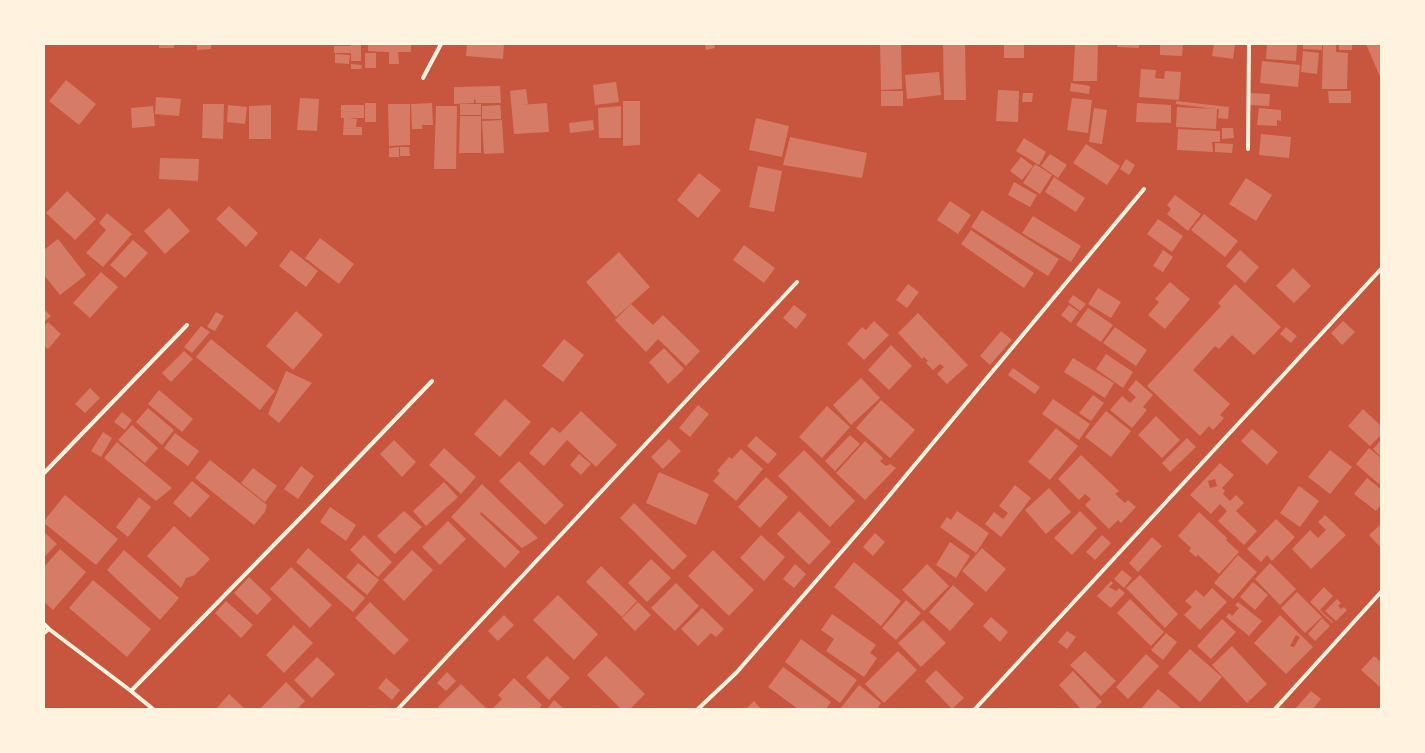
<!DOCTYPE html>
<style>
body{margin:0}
#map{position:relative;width:1425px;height:753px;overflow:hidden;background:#c8553d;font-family:Quicksand,sans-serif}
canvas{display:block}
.frame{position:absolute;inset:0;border:45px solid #fff3e0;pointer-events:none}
</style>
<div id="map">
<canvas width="1425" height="753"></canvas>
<div class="frame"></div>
</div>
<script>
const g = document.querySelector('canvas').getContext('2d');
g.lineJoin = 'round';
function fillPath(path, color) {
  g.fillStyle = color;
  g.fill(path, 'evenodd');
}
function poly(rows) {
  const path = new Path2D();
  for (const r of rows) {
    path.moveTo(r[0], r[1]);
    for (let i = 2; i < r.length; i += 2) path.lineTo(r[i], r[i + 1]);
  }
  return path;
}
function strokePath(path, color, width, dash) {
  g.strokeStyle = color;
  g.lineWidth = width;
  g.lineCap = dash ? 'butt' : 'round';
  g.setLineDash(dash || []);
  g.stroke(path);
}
fillPath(poly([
 [159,44,174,44,174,48,159,48],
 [197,44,211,44,211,49,197,50],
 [351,44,361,44,361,61,351,61,351,53,334,53,334,46,351,46],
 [368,44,411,44,411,52,383,52,383,51,382,52,368,51],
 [467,44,504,44,503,59,466,56],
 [705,44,714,44,715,48,706,50],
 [880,44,901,44,902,89,881,90],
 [943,44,965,44,966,100,944,100],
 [1004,44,1024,44,1024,58,1004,58],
 [1075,44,1098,44,1097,81,1073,81],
 [1117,44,1139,44,1139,48,1117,47],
 [1160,44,1183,44,1182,56,1160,55],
 [1214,44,1225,45,1225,44,1235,44,1233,59,1212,56],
 [1267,44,1297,44,1296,61,1266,59],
 [1303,44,1322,44,1322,50,1303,49],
 [1323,44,1336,44,1336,52,1348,53,1347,89,1322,89],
 [1339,44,1352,44,1352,50,1339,50],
 [1366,44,1381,44,1381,79],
 [1303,51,1319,53,1317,74,1301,72],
 [389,52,398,52,399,64,389,64],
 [365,53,376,53,376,68,365,68],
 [335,54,350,55,349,64,335,63],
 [1262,61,1300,65,1298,87,1260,83],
 [351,64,362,65,361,69,351,69],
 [1141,69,1156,70,1155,78,1164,79,1165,71,1181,72,1179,100,1139,97],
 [939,72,941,95,907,99,905,75],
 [66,80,96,104,79,125,49,101],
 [616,82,619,102,595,105,593,85],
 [1071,83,1090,86,1089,94,1070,91],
 [500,86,501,103,476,103,475,99,474,99,474,103,454,104,454,87],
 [526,89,528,104,519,105,547,103,549,132,514,134,510,91],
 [998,90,1019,91,1018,122,996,121],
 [881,91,903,91,903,106,881,106],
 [1328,91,1351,91,1351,103,1329,103],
 [1023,93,1033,93,1032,102,1022,102],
 [1250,93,1270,94,1269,106,1249,105],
 [156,97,181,99,179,116,155,114],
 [300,98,319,99,317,131,297,130],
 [1072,98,1092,100,1088,133,1067,130],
 [623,101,640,101,640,145,623,146],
 [1176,101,1229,107,1228,119,1218,118,1219,109,1217,109,1216,129,1176,127,1177,107,1215,109,1176,104],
 [365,103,376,103,376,122,365,122],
 [432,103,433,125,422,125,422,129,412,129,411,104],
 [1137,103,1171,105,1171,123,1136,122],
 [203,104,224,104,223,139,202,138],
 [388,104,410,104,410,145,389,146],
 [460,104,481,104,481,115,460,115],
 [228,105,247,107,245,124,227,122],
 [271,105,271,139,249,139,249,106],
 [341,105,364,105,364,118,348,118,357,119,356,127,362,127,362,135,343,135,344,118,341,118],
 [500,105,501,112,485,113,501,112,501,119,482,119,482,106],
 [153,106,155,126,132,128,131,108],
 [436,106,457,106,456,169,434,169],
 [621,106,621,138,599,138,598,108],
 [1094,108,1107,110,1102,144,1089,142],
 [1259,108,1281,110,1281,121,1277,120,1277,126,1257,125],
 [460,116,481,116,481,153,459,153],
 [756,118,789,126,782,157,749,150],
 [502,120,504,153,484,154,482,121],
 [593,120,594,130,570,133,569,123],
 [1222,128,1233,128,1234,138,1222,139],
 [1178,129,1220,131,1220,142,1212,142,1213,152,1177,150],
 [1261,134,1291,137,1289,158,1259,155],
 [790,137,867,153,862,178,783,165],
 [1024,138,1046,152,1039,165,1016,151],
 [1215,143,1233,144,1232,153,1215,152],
 [1086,144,1120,166,1107,185,1073,163],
 [399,147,399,157,389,157,389,148],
 [400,147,409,147,410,156,400,156],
 [1050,154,1067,165,1058,178,1041,166],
 [1021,157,1033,166,1022,180,1010,171],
 [160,158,199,159,198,181,159,179],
 [1126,159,1135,165,1129,175,1120,169],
 [1035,164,1052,175,1040,194,1023,183],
 [758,166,782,171,774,212,749,207],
 [699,173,721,190,698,218,677,200],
 [1054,177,1085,198,1076,212,1045,192],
 [1246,178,1272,195,1256,221,1229,204],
 [1014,182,1037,195,1030,207,1008,195],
 [67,191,96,219,75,240,46,213],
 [1175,195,1201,214,1188,231,1167,214,1171,209,1167,205],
 [950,201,971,215,958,234,937,220],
 [229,206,258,233,246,247,216,219],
 [169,208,190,231,165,254,144,231],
 [982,210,1059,259,1048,276,971,227],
 [107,213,132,234,103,267,86,253,106,230,99,223],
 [1204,214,1238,241,1225,257,1191,230],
 [1033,216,1081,246,1071,262,1022,233],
 [1158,219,1183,236,1172,252,1147,234],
 [971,230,1034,273,1024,288,961,244],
 [320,238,354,264,339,284,305,258],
 [58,239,86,275,60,295,44,275,44,251,45,249],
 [133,240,148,253,125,278,110,265],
 [744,245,775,268,764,283,733,260],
 [291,250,318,271,306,287,279,266],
 [1163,250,1173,257,1163,272,1153,266],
 [1240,250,1259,267,1245,283,1226,266],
 [619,252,650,287,616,317,586,282],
 [1293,268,1311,286,1294,303,1276,286],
 [101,272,118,287,90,318,73,303],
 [1170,282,1190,299,1165,329,1148,315,1159,302,1155,299],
 [908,284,919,292,907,308,896,300],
 [1235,284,1281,327,1254,355,1232,335,1219,349,1215,346,1193,370,1230,404,1220,415,1224,418,1213,430,1209,426,1200,436,1147,386,1221,306,1218,303],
 [1098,288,1121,302,1111,318,1088,304],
 [1073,295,1086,304,1080,311,1068,302],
 [631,304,653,325,663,315,700,351,686,366,658,339,646,352,615,320],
 [794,305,807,315,796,329,783,318],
 [1069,305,1079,312,1071,323,1061,315],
 [1088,308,1113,325,1101,342,1076,325],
 [44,309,51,316,44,322],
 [296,311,323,335,293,370,266,346],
 [216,312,224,316,215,331,207,327],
 [918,313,968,365,947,384,937,374,944,367,940,364,933,370,926,363,928,361,924,357,922,359,898,333],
 [874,321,889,335,864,360,847,344,862,327,866,330],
 [1343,321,1355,332,1342,345,1331,333],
 [48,322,61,334,48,349,44,346,44,326],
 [201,326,210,332,192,353,184,347],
 [1115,327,1147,350,1136,366,1103,343],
 [1286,327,1297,336,1291,343,1280,334],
 [1001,331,1012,340,990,365,980,356],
 [211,339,275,391,260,410,196,357],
 [564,339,584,355,563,382,542,366],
 [891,345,912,366,889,390,868,370],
 [664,348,684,369,668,384,649,362],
 [184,351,193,359,171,382,162,373],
 [1106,354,1133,372,1123,388,1096,369],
 [1073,358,1114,383,1105,398,1064,372],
 [1013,368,1040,387,1035,394,1008,375],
 [286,371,312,383,279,423,268,414],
 [861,378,880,398,851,425,833,405],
 [1136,380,1153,395,1143,407,1147,410,1132,428,1110,410,1122,396,1130,403,1136,397,1128,390],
 [90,388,100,398,85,413,75,404],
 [159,390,193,419,182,432,148,404],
 [1093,395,1104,403,1091,421,1079,413],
 [505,399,531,422,500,457,474,434],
 [1053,399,1090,424,1079,440,1042,414],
 [881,400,915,430,890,458,856,428],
 [698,405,709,414,690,437,679,428],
 [827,406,850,427,822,458,799,437],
 [148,408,174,430,162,445,136,422],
 [1363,409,1381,426,1381,435,1370,446,1348,426],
 [581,411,617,445,596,467,567,440,544,466,529,453,552,427,560,433],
 [1106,411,1131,431,1111,457,1085,437],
 [122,412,132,420,125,430,114,422],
 [1156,416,1180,440,1162,458,1138,435],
 [132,425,158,448,145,463,118,440],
 [1056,428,1078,446,1050,480,1028,462],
 [1252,429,1278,452,1267,465,1241,441],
 [103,432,112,438,101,457,91,451],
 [175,433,199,451,188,466,164,448],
 [850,435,860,444,835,471,825,461],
 [756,436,777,454,768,464,747,446],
 [1187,438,1196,447,1170,472,1162,463],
 [669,439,681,451,663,469,651,457],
 [394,440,416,462,402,477,380,454],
 [1381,440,1381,457,1373,449],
 [865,441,883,458,880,461,886,466,890,464,896,468,865,500,836,473],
 [117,442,172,488,156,501,104,458],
 [444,448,476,477,461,494,429,465],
 [1369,448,1381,458,1381,483,1380,485,1356,464],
 [741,449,763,469,736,501,713,481,720,473,717,471,729,457,732,459],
 [804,450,855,501,830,527,778,476],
 [1330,450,1352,467,1330,494,1308,477],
 [579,454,591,464,581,475,570,465],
 [1081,455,1119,491,1115,494,1125,503,1128,500,1136,507,1121,523,1118,520,1109,529,1085,505,1091,499,1085,494,1079,500,1058,479],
 [210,460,267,505,265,512,254,525,195,478],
 [519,461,564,505,545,525,499,481],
 [1220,463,1234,475,1222,488,1225,491,1223,494,1230,501,1236,495,1244,503,1236,511,1257,531,1244,545,1218,521,1227,511,1220,504,1211,514,1190,495],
 [1215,479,1217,486,1210,488,1208,481],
 [301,466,314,476,298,499,284,489],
 [253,468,277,486,265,502,241,483],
 [659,472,709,494,696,525,646,503],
 [766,477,788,497,760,528,738,507],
 [1367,478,1381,489,1381,505,1376,511,1354,494],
 [192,481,210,496,190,518,173,503],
 [444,482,458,497,426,526,413,511],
 [482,484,538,538,522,548,481,512,480,514,520,552,505,568,451,517],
 [1015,485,1031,498,1001,537,985,524,994,512,1003,519,1008,513,999,506],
 [1299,486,1319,501,1300,527,1280,513],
 [1049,488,1071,512,1046,534,1025,510],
 [65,495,118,539,96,565,44,523,44,521],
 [139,497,151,507,128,537,116,527],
 [634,503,687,556,673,570,620,518],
 [330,507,356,525,346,541,320,522],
 [404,511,422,527,395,554,377,536],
 [799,511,831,542,809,565,777,534],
 [957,511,989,533,976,553,940,527,947,517,951,520],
 [1080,511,1097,528,1072,555,1054,538],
 [1199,512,1227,538,1226,540,1239,552,1219,574,1198,555,1196,557,1189,551,1191,548,1178,536],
 [1325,515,1346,535,1311,569,1292,549,1310,530,1318,538,1326,530,1318,522],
 [1276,519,1295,537,1272,561,1267,555,1261,562,1247,549],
 [448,521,466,539,440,565,422,547],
 [1381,524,1381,548,1369,535],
 [174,526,210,559,195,575,186,578,181,588,147,556],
 [44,532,57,544,44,557],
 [875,533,885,542,873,556,863,547],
 [364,535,392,562,378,577,350,550],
 [761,535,785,557,764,581,740,558],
 [1102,535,1111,543,1095,560,1086,552],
 [1152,537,1162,546,1138,572,1129,563],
 [950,542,970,556,956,578,936,565],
 [308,548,365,598,353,612,296,562],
 [982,548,1006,569,986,592,962,571],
 [60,549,86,572,53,610,44,602,44,567],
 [124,550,179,598,160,620,107,570],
 [412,550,433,570,404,601,383,580],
 [713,550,754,590,729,616,688,576],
 [1238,555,1257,572,1233,599,1214,583],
 [651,559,671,578,647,602,628,583],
 [854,562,901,601,881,626,834,587],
 [358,563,379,580,367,595,346,577],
 [1270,563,1296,589,1280,605,1255,579],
 [795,564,806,574,794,588,783,579],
 [927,564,949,586,924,611,902,590],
 [601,566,637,601,622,617,586,582],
 [291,567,332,605,310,628,270,589],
 [1122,570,1132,578,1124,588,1114,579],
 [1140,575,1178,614,1165,628,1126,588],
 [249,577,272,599,257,615,234,593],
 [93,580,151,629,127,657,69,608],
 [1111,581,1113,583,1109,587,1116,591,1119,588,1125,593,1111,608,1097,596],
 [1253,582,1268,595,1255,610,1240,597],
 [676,583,699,606,675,631,651,608],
 [953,585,974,604,950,631,929,612],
 [1324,587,1333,596,1320,610,1333,622,1332,623,1310,602],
 [1212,588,1227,602,1200,630,1184,615,1192,607,1185,601,1196,590,1204,597],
 [1297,592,1322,617,1305,633,1281,608],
 [558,595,598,634,574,660,533,620],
 [1130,599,1164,632,1151,646,1117,613],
 [1337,599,1341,603,1338,606,1341,609,1344,607,1347,610,1336,621,1325,611],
 [906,600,921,613,896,640,882,628],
 [226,601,253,625,241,638,215,613],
 [370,602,409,640,394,655,355,618],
 [638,602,651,615,635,631,622,618],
 [1238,602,1262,621,1249,636,1226,617,1229,613,1232,616,1239,608,1235,605],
 [702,608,724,629,716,637,711,633,698,646,681,629],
 [832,614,876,645,870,653,877,658,864,677,826,651,834,639,821,630],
 [504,615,514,625,498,641,488,631],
 [1280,615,1313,647,1286,674,1254,643],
 [1296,635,1300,637,1294,647,1290,646],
 [991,617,1008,632,1000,642,983,626],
 [1322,618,1330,626,1315,641,1308,634],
 [1222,619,1236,632,1211,659,1197,646],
 [923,620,946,643,921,667,898,643],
 [294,625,313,643,284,673,266,655],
 [1067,631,1076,637,1067,649,1058,642],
 [1166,633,1177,642,1163,660,1151,650],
 [801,639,857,680,840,703,785,662],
 [1232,646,1267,684,1247,703,1212,665],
 [1190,649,1222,677,1200,702,1168,673],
 [898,651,917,670,884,703,865,684],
 [1085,651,1116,681,1101,696,1070,665],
 [1146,654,1159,666,1128,699,1116,687],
 [547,656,570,678,549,700,526,677],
 [606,656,645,694,630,709,621,709,587,675],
 [1374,656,1381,662,1381,688,1361,670],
 [317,657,335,674,312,698,294,680],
 [783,667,831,702,826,709,798,709,768,687],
 [936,670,964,698,952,709,925,681],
 [1073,671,1102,702,1094,709,1081,709,1059,685],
 [447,672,456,681,446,691,437,683],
 [386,678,400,690,392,700,378,688],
 [514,678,542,705,539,709,493,708,502,699,498,695],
 [286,682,305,701,297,709,262,709,261,708],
 [461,684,487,709,440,709,438,707],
 [859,685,881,703,877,709,840,709],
 [1158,689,1182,709,1141,709],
 [1311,691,1321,699,1313,709,1295,709],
 [229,694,245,709,216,709],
 [554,700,564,709,547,709],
 [754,701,761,709,746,709]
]), '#d67c66');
strokePath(poly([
 [423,78,441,44],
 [1248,149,1249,44],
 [44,473,187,325],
 [44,624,49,629],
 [44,633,49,629,131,691,153,709],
 [131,691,312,506,432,381],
 [398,709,797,282],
 [698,709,737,672,869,520,1144,189],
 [975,709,1381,269],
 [1275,709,1381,592]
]), '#fff3e0', 4);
</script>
